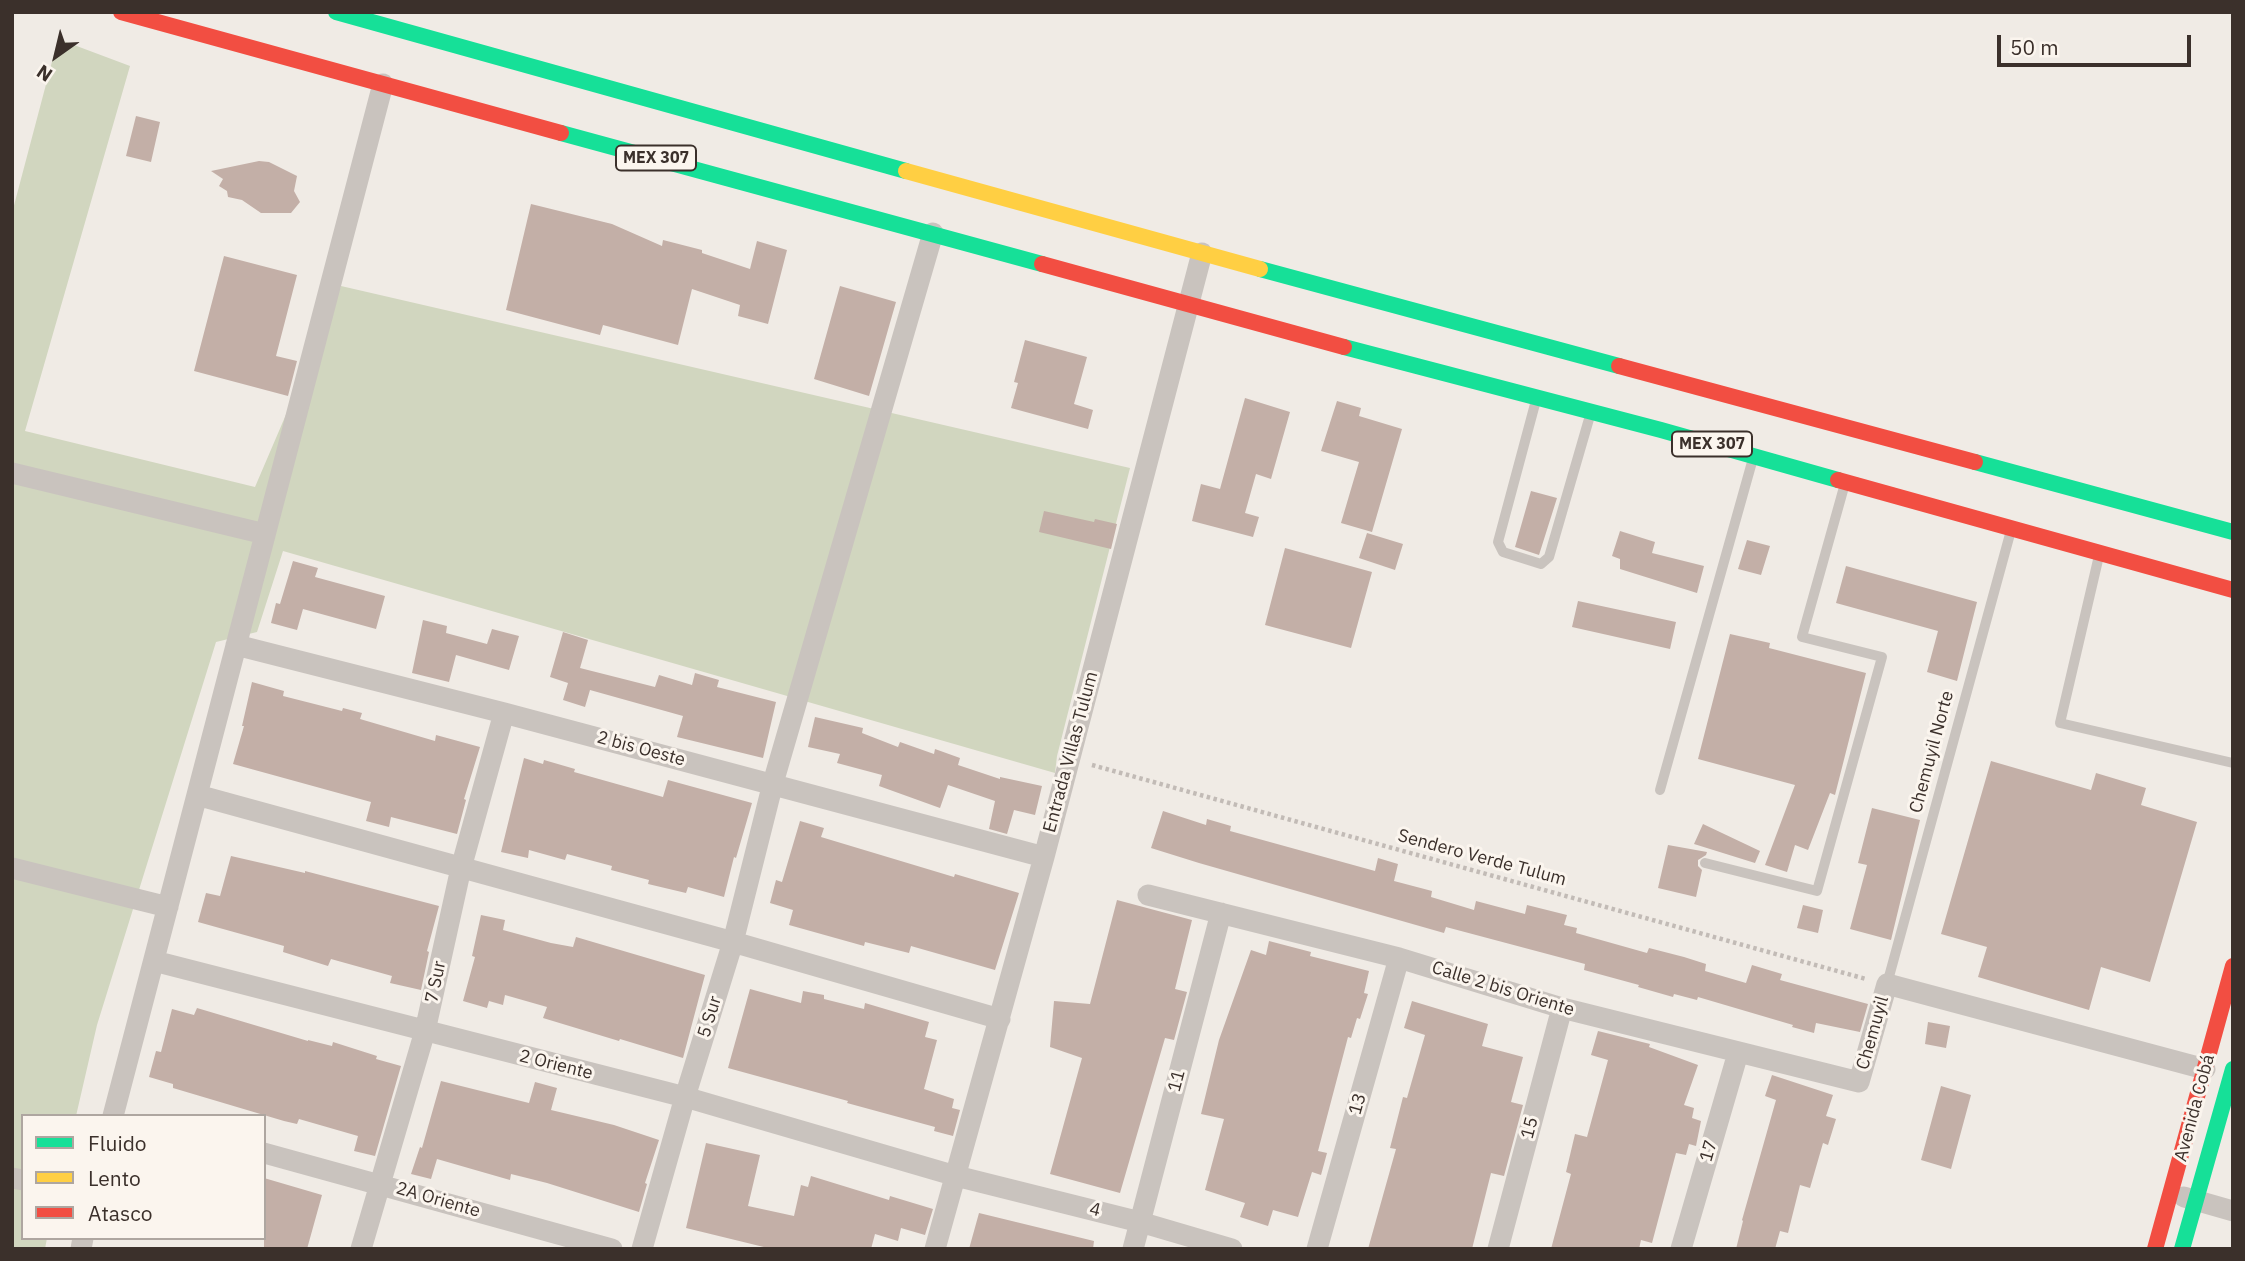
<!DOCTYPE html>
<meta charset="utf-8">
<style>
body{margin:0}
#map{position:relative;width:2245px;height:1261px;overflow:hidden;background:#f0ebe5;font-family:"IBM Plex Sans",sans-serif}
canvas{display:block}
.frame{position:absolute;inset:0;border:14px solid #3b302b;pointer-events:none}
.legend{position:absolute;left:21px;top:1114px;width:245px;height:126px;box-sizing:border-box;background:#fbf5ee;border:2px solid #aea6a0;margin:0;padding:9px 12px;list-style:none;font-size:21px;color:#3b302b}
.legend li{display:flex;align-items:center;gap:14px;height:35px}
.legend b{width:35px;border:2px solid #aea6a0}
.north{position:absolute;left:21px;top:21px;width:70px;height:70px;-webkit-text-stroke:5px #fbf5ee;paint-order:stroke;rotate:214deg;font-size:19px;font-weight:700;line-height:28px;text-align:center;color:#3b302b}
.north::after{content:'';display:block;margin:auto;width:24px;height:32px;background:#3b302b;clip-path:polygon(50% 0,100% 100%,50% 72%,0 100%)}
.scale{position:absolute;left:1997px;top:35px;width:194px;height:32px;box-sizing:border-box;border:4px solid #3b302b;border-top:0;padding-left:9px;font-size:21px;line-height:24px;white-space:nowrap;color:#3b302b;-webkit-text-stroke:5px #fbf5ee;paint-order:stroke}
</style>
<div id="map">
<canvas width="2245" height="1261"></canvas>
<div class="frame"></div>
<ul class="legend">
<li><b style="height:9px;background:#16e098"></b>Fluido</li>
<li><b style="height:9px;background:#ffcf43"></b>Lento</li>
<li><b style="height:9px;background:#f24e42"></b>Atasco</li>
</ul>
<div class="north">N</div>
<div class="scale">50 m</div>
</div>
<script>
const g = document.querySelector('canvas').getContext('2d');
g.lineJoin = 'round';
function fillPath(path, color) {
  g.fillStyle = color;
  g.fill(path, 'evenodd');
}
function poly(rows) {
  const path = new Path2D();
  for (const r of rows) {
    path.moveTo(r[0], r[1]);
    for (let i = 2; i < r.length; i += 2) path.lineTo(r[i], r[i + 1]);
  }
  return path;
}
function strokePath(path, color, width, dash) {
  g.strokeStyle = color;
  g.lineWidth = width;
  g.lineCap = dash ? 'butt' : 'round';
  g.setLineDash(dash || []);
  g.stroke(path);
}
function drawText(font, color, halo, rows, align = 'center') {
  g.font = font + ' "IBM Plex Sans",sans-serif';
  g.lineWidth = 6;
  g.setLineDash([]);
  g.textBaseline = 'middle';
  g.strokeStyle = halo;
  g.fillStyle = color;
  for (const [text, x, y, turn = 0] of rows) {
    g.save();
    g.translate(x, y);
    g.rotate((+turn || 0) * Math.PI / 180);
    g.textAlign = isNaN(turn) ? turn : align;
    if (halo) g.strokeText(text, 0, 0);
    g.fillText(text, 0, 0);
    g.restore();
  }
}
fillPath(poly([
 [58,39,130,66,25,431,255,487,341,286,1130,468,1057,756,1055,773,283,551,257,632,216,642,97,1025,76,1116,23,1116,23,1238,47,1238,45,1249,12,1249,12,213]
]), '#d1d6bf');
fillPath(poly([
 [136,116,160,122,151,162,126,156],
 [259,161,269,162,297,176,294,191,300,202,291,213,261,213,242,200,228,197,227,191,219,186,223,179,211,171],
 [531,204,612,224,662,246,663,240,702,250,702,253,750,269,757,241,787,250,768,324,738,316,740,305,692,289,678,345,603,325,600,335,506,310],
 [224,256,297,275,276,356,297,361,288,396,194,371],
 [840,286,896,302,869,396,814,379],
 [1025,340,1087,357,1074,404,1093,410,1088,429,1011,408,1018,383,1014,382],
 [1245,398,1290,412,1271,479,1256,474,1245,513,1259,517,1253,537,1192,521,1201,484,1220,489],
 [1337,401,1361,408,1359,416,1402,429,1372,532,1341,523,1359,462,1321,451],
 [1531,491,1557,498,1539,555,1515,547],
 [1044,511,1094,522,1095,519,1117,524,1111,549,1039,532],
 [1620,531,1655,542,1652,553,1704,566,1697,593,1620,569,1620,559,1612,556],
 [1367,533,1403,544,1395,570,1359,558],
 [1747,540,1770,546,1761,575,1738,569],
 [1285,548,1372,572,1351,648,1265,625],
 [293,561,318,568,315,577,385,596,376,629,303,609,297,630,271,623,276,603,280,604],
 [1846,566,1977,602,1957,681,1927,672,1938,631,1836,603],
 [1578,601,1676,622,1670,649,1572,627],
 [423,620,447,626,446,633,487,644,492,629,519,636,509,670,456,655,449,682,412,673],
 [563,632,588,640,580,668,655,687,659,675,692,685,695,673,719,680,717,687,776,702,763,758,677,737,683,716,590,690,585,707,563,700,568,683,550,677],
 [1730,634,1770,643,1769,648,1866,673,1835,795,1830,793,1808,850,1795,845,1787,872,1765,865,1795,785,1698,759],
 [252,682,284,691,283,696,342,711,343,708,362,713,360,719,435,741,436,735,480,747,464,799,466,800,457,834,391,817,389,827,366,821,371,802,233,764,244,726,242,726],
 [815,717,863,728,862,733,898,747,900,742,934,754,935,749,960,758,958,765,1000,779,1000,777,1042,786,1035,815,1014,810,1007,834,989,829,995,801,948,785,940,808,879,786,882,775,837,763,840,754,808,747],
 [524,758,543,764,544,760,575,769,574,772,663,797,668,780,752,803,736,858,734,857,724,897,688,887,686,893,648,884,649,880,611,870,612,866,567,854,565,860,529,850,528,858,501,852],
 [1991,761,2091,790,2096,773,2146,788,2141,805,2197,822,2150,982,2101,967,2089,1010,1978,977,1987,947,1941,934],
 [1872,808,1920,820,1891,940,1850,929,1867,865,1858,863],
 [1163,811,1206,825,1207,819,1231,826,1230,831,1375,871,1378,858,1398,864,1394,881,1432,891,1431,897,1474,910,1476,901,1525,914,1527,905,1567,915,1564,925,1577,928,1576,933,1647,953,1649,948,1684,957,1706,964,1705,971,1746,983,1752,965,1782,974,1780,980,1868,1004,1860,1032,1816,1023,1814,1033,1792,1027,1793,1025,1698,997,1697,1000,1674,994,1673,997,1638,987,1639,985,1584,970,1585,964,1446,927,1444,933,1199,863,1151,848],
 [800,821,824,828,821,837,954,877,955,874,1019,893,995,970,911,946,909,953,865,942,864,946,789,925,793,910,770,903,776,880,782,882],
 [1703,824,1760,851,1755,863,1694,844],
 [1668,845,1707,852,1706,855,1698,860,1698,866,1702,870,1696,897,1658,888],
 [231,856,305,873,305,871,439,906,427,951,429,952,421,990,390,983,392,976,331,959,328,966,283,952,284,946,198,922,206,893,220,896],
 [1117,900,1192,920,1175,989,1187,992,1180,1018,1174,1040,1165,1038,1120,1193,1050,1174,1082,1058,1050,1047,1054,1001,1090,1004],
 [1803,905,1823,910,1818,933,1797,928],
 [481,915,505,920,503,930,551,943,573,947,576,937,705,975,683,1058,620,1039,619,1041,543,1018,547,1007,505,995,503,1005,489,1001,487,1008,463,1001,475,957,472,956],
 [1269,941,1311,952,1310,956,1369,971,1364,993,1368,994,1360,1019,1357,1018,1351,1038,1348,1037,1318,1151,1327,1153,1321,1175,1312,1172,1298,1217,1273,1210,1268,1226,1240,1217,1245,1203,1205,1190,1224,1119,1201,1114,1219,1040,1251,950,1266,955],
 [750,989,801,1003,803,991,824,995,824,999,864,1009,865,1003,929,1022,925,1037,937,1040,924,1089,954,1099,952,1108,960,1110,953,1136,934,1131,935,1127,847,1103,848,1101,728,1068],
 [1412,1001,1488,1024,1482,1046,1523,1057,1511,1102,1523,1105,1504,1176,1491,1173,1472,1249,1368,1249,1396,1149,1390,1148,1403,1097,1407,1098,1425,1035,1404,1028],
 [197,1008,308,1041,308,1040,332,1046,333,1042,377,1056,376,1059,401,1066,375,1156,354,1151,358,1136,299,1119,297,1124,284,1121,173,1088,173,1084,149,1077,156,1051,161,1052,172,1009,194,1015],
 [1928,1022,1950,1026,1946,1048,1925,1044],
 [1598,1031,1650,1044,1649,1047,1698,1065,1684,1105,1694,1108,1692,1118,1701,1121,1696,1146,1689,1144,1686,1155,1676,1153,1652,1243,1641,1240,1639,1249,1551,1249,1571,1174,1566,1172,1575,1134,1587,1137,1608,1060,1591,1055],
 [1772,1075,1833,1095,1826,1116,1836,1119,1828,1145,1823,1143,1810,1188,1800,1185,1788,1233,1780,1231,1775,1249,1736,1249,1743,1221,1742,1220,1776,1100,1765,1096],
 [441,1081,529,1103,535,1082,557,1088,551,1110,614,1125,659,1140,645,1183,647,1184,639,1212,547,1183,511,1174,510,1180,437,1159,431,1179,411,1174,420,1147,422,1148],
 [1941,1086,1971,1095,1951,1169,1921,1160],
 [706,1143,760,1155,748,1206,794,1216,801,1185,808,1187,811,1176,889,1200,890,1196,933,1209,925,1235,901,1228,898,1241,875,1234,871,1249,772,1249,686,1228],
 [264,1178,322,1195,307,1249,264,1249],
 [979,1213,1094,1241,1093,1249,969,1249]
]), '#c3afa7');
strokePath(poly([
 [1092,765,1866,979]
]), '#c2bbb6', 4.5, [3.5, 3.5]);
strokePath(poly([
 [1535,404,1498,542,1503,552,1541,564,1549,557,1589,419],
 [2098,560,2060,723,2233,763],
 [1660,790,1752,462],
 [1705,863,1817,891,1882,657,1802,637,1844,487],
 [1887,984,2010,534]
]), '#c9c3be', 10);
strokePath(poly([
 [12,473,265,534],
 [236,645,504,713,1044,857],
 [197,795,733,942,1000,1019],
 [12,868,168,907],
 [1148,895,1399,958,1562,1008,1859,1082,1887,984,2205,1069],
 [154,961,685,1097,956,1176,1140,1222,1232,1249],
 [113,1116,383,84],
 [264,1153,612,1249],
 [12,1178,23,1180],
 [2184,1197,2233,1211],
 [81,1249,83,1238],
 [361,1249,425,1031,461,868,504,713],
 [642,1249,685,1097,733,942,773,783,933,233],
 [935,1249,1044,857,1202,253],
 [1133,1249,1221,913],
 [1317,1249,1399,958],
 [1498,1249,1562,1008],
 [1681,1249,1738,1053]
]), '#c9c3be', 21);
strokePath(poly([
 [336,12,906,171],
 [561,133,1042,264],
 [1260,269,1619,366],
 [1344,347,1661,430,1838,480],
 [1975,462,2233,532],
 [2182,1249,2233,1069]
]), '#16e098', 16);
strokePath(poly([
 [906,171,1260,269]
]), '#ffcf43', 16);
strokePath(poly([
 [121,12,561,133],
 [1042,264,1344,347],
 [1619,366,1975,462],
 [1838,480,2233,590],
 [2155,1249,2233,966]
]), '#f24e42', 16);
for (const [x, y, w] of [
 [656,158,80],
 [1712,444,80]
]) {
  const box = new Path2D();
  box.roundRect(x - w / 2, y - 12.5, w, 25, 5);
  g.fillStyle = '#fbf5ee';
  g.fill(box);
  strokePath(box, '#3b302b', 2);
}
drawText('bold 16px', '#3b302b', null, [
 ["MEX 307",656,158],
 ["MEX 307",1712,444]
]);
drawText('18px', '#3b302b', '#fbf5ee', [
 ["2 bis Oeste",641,749,15],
 ["Entrada Villas Tulum",1071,752,-75],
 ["Chemuyil Norte",1932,752,-75],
 ["Sendero Verde Tulum",1482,858,15],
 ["7 Sur",436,982,-78],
 ["Calle 2 bis Oriente",1503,989,17],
 ["5 Sur",710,1017,-73],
 ["Chemuyil",1873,1033,-74],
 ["2 Oriente",556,1065,14],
 ["11",1177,1081,-75],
 ["13",1358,1104,-74],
 ["Avenida Cobá",2195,1108,-75],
 ["15",1530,1128,-75],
 ["17",1709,1151,-74],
 ["2A Oriente",438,1200,16],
 ["4",1095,1210,14]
]);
</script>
